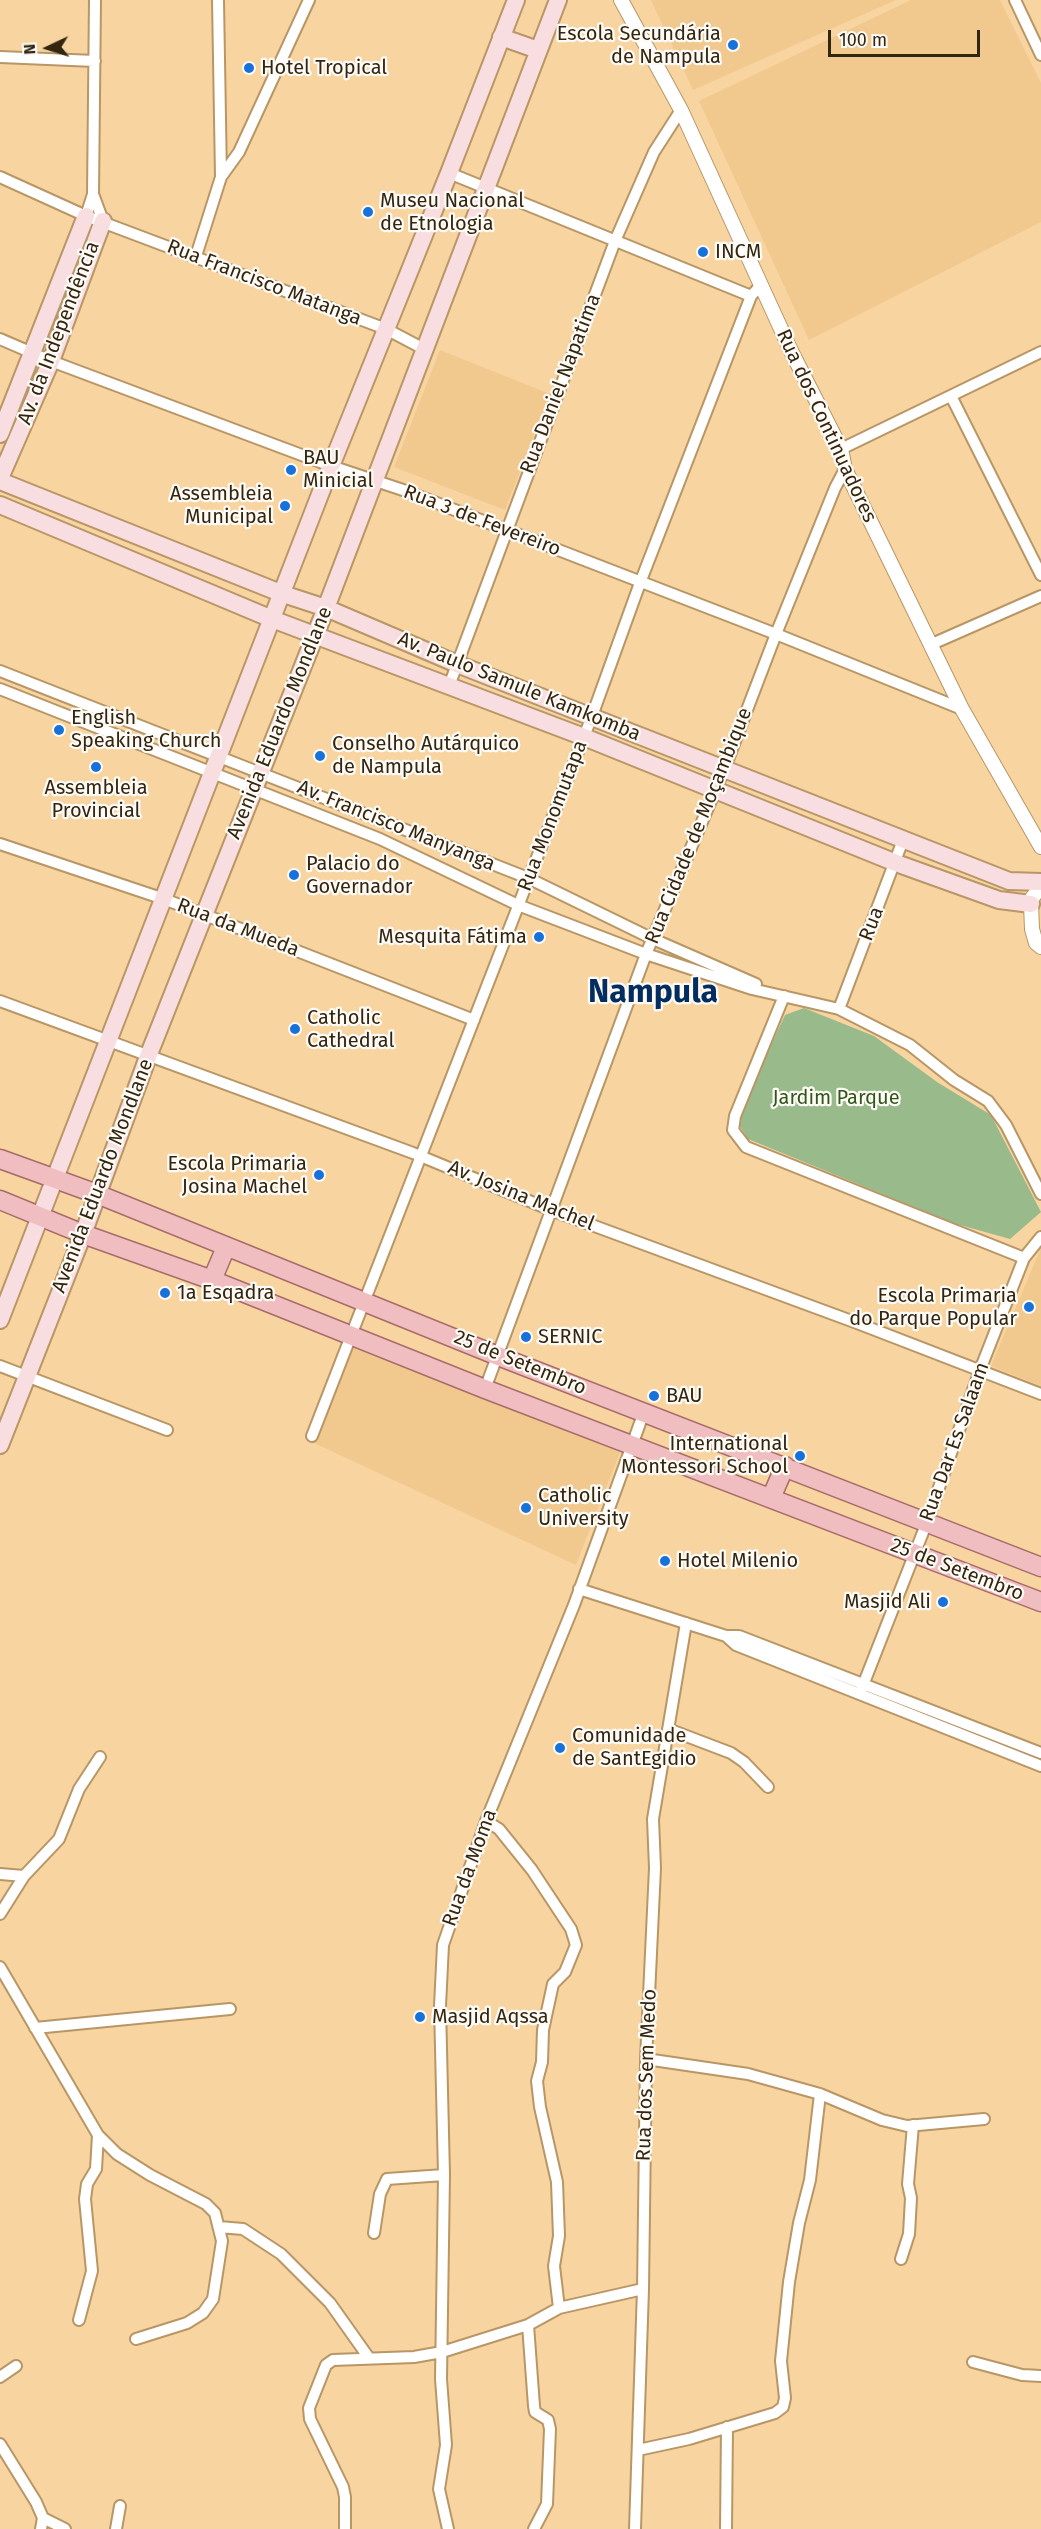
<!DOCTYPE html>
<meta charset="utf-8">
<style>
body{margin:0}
#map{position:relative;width:1041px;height:2529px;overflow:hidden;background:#f8d4a1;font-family:"Fira Sans",sans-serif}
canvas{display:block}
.north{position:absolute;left:18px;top:18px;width:60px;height:60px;-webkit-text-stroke:4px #fefbf6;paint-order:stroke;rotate:266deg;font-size:16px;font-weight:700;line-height:24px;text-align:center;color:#332611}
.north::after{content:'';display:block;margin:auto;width:21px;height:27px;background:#332611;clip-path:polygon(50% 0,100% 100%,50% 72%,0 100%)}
.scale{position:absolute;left:828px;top:30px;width:152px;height:27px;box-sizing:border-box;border:3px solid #332611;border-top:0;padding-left:8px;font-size:18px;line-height:21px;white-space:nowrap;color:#332611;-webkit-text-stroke:4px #fefbf6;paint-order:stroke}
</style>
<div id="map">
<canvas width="1041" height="2529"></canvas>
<div class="north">N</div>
<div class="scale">100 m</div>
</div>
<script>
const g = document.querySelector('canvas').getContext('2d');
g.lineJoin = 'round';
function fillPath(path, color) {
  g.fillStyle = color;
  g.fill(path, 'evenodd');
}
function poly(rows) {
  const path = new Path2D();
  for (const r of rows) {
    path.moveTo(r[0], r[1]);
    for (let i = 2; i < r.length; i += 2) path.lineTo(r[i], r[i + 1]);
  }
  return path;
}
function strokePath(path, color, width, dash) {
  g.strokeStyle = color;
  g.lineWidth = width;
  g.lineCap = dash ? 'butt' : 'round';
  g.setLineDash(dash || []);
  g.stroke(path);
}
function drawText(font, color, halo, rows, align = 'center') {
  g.font = font + ' "Fira Sans",sans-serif';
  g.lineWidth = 4.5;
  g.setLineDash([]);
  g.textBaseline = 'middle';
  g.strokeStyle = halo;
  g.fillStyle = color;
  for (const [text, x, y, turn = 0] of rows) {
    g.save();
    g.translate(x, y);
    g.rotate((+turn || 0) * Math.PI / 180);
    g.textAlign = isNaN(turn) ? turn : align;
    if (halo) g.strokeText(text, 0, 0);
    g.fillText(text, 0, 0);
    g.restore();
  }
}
fillPath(poly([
 [651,0,896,0,693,90],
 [911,0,1000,0,1041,83,1041,222,809,340,699,101],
 [440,350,550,394,505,510,394,467],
 [1041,1248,1041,1386,991,1366],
 [350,1347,620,1452,576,1565,314,1443]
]), '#f1c88e');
fillPath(poly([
 [804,1008,874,1036,937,1082,991,1115,1041,1212,1010,1239,953,1223,748,1139,739,1125,751,1088,785,1015]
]), '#99ba8a');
const minor = poly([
 [1015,0,1041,55],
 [0,57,95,61],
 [449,173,751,296],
 [0,177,86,216,386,329,424,349],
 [221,177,239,152,309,0],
 [93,194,103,221],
 [86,216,93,194,95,0],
 [196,256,221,177,218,0],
 [0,339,51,361,331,466,403,490,776,634,962,709],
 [951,396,1041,575],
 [841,449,1041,352],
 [932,644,1041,596],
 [0,671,528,878,653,939,756,984],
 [449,686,615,241,654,152,681,110],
 [0,689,380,839,518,905,646,954,752,989,839,1009,910,1045,954,1080,988,1101,1006,1125,1041,1194],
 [0,844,164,899,474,1020],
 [784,996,735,1116,733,1130,746,1147,1024,1258],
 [0,1001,413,1153,551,1210,857,1323,1041,1394],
 [839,1009,903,840],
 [0,1366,167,1430],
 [485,1389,646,954,724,770,776,634,835,488,845,469],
 [312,1436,592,716,640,583,751,296,761,285],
 [579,1589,726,1636,739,1636,1041,1753],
 [726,1636,736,1645,1041,1766],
 [860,1693,927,1522,980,1370,1024,1258,1041,1237],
 [668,1729,731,1753,744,1762,768,1787],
 [486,1821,499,1829,532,1870,571,1929,576,1945,565,1972,553,1984,543,2030,542,2062,537,2081,540,2107,557,2182,559,2236,554,2266,559,2308],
 [0,1874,24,1876],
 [0,1914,24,1876,59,1839,79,1789,100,1757],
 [0,1967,98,2135,117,2154,150,2175,206,2204,215,2213,222,2241,213,2299,203,2313,187,2323,136,2339],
 [35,2028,230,2009],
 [646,2059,748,2074,820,2094,882,2120,907,2126,984,2119],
 [219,2227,243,2229,281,2254,330,2303,369,2358],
 [374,2233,380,2194,387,2179,444,2175],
 [901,2259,909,2234,911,2198,908,2184,913,2125],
 [79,2320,92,2271,85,2199,87,2184,96,2169,98,2135],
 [528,2325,534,2406,535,2412,548,2420,550,2429,547,2504,534,2529],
 [973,2362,1022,2375,1041,2376],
 [0,2377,16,2366],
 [0,2444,36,2502,43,2518,41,2529],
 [638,2450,689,2439,775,2413,783,2407,785,2398,781,2361,789,2282,799,2223,810,2180,820,2094],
 [43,2518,65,2529],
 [116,2529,120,2506],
 [345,2529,345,2497,343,2487,310,2419,309,2408,326,2365,333,2360,414,2357,442,2352,528,2325,559,2308,643,2289],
 [448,2529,439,2489,446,2445,441,2379,444,2175,440,2006,443,1945,486,1821,574,1605,644,1412],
 [635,2529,643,2289,646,2059,655,1868,653,1819,686,1623],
 [726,2529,727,2427]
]);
const tertiary = poly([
 [621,0,681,110,792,353,841,449,845,469,962,709,1041,847],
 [1041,887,1032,898,1031,904,1032,929,1036,943,1041,947]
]);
const secondary = poly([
 [501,37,538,50],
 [0,434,86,216],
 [0,478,51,361,103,221],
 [0,481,283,594,326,608,457,664,1009,881,1041,882],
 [0,505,272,619,584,737,896,863,999,900,1031,904],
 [0,1320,331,466,449,173,516,0],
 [0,1445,83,1234,149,1054,326,608,558,0]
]);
const primary = poly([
 [0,1159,97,1194,498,1356,1041,1567],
 [0,1200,83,1234,212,1280,485,1389,1041,1602],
 [212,1280,226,1247],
 [771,1498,785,1466]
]);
strokePath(minor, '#b89665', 14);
strokePath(tertiary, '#b89665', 16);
strokePath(secondary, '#b89665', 20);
strokePath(primary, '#a76c68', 21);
strokePath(minor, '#fff', 10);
strokePath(tertiary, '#fff', 14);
strokePath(secondary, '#f8dee0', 16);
strokePath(primary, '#f0bec1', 18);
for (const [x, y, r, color] of [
 [733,45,6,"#1671db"],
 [249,68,6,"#1671db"],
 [368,212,6,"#1671db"],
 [703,252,6,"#1671db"],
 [291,470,6,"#1671db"],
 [285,506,6,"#1671db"],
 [59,730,6,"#1671db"],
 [320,756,6,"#1671db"],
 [96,767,6,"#1671db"],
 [294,875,6,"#1671db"],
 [539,937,6,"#1671db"],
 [295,1029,6,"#1671db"],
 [319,1175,6,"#1671db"],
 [165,1293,6,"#1671db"],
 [1029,1307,6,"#1671db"],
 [526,1337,6,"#1671db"],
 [654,1396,6,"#1671db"],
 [800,1456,6,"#1671db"],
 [526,1508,6,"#1671db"],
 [665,1561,6,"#1671db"],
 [943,1602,6,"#1671db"],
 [560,1748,6,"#1671db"],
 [420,2017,6,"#1671db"]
]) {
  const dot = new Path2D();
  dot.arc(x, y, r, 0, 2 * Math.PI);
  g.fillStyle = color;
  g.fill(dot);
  strokePath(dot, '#fefbf6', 2);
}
drawText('20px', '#332611', '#fefbf6', [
 ["Escola Secundária",721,34,"right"],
 ["de Nampula",721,57,"right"],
 ["Hotel Tropical",261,68],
 ["Museu Nacional",380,201],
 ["de Etnologia",380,224],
 ["INCM",715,252],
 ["BAU",303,458],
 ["Minicial",303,481],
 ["Assembleia",273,494,"right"],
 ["Municipal",273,517,"right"],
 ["English",71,718],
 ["Speaking Church",71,741],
 ["Conselho Autárquico",332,744],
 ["de Nampula",332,767],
 ["Assembleia",96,788,"center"],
 ["Provincial",96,811,"center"],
 ["Palacio do",306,864],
 ["Governador",306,887],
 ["Mesquita Fátima",527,937,"right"],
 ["Catholic",307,1018],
 ["Cathedral",307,1041],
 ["Escola Primaria",307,1164,"right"],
 ["Josina Machel",307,1187,"right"],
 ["1a Esqadra",177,1293],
 ["Escola Primaria",1017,1296,"right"],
 ["do Parque Popular",1017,1319,"right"],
 ["SERNIC",538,1337],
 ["BAU",666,1396],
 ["International",788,1444,"right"],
 ["Montessori School",788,1467,"right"],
 ["Catholic",538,1496],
 ["University",538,1519],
 ["Hotel Milenio",677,1561],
 ["Masjid Ali",931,1602,"right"],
 ["Comunidade",572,1736],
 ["de SantEgidio",572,1759],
 ["Masjid Aqssa",432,2017]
], 'left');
drawText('20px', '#332611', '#fefbf6', [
 ["Rua Francisco Matanga",264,283,21],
 ["Av. da Independência",59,333,-69],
 ["Rua Daniel Napatima",561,384,-69],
 ["Rua dos Continuadores",826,426,65],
 ["Rua 3 de Fevereiro",482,521,21],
 ["Av. Paulo Samule Kamkomba",519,687,22],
 ["Avenida Eduardo Mondlane",280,723,-68],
 ["Rua Monomutapa",553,816,-69],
 ["Av. Francisco Manyanga",396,826,22],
 ["Rua Cidade de Moçambique",699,826,-68],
 ["Rua",872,924,-69],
 ["Rua da Mueda",238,928,21],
 ["Avenida Eduardo Mondlane",103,1176,-69],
 ["Av. Josina Machel",521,1196,22],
 ["25 de Setembro",520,1363,22],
 ["Rua Dar Es Salaam",955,1442,-70],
 ["25 de Setembro",957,1570,21],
 ["Rua da Moma",470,1868,-70],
 ["Rua dos Sem Medo",647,2075,-88]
]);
drawText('20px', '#30571a', '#fefbf6', [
 ["Jardim Parque",836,1098]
]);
drawText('bold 32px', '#032d5f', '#fefbf6', [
 ["Nampula",653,993]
]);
</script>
